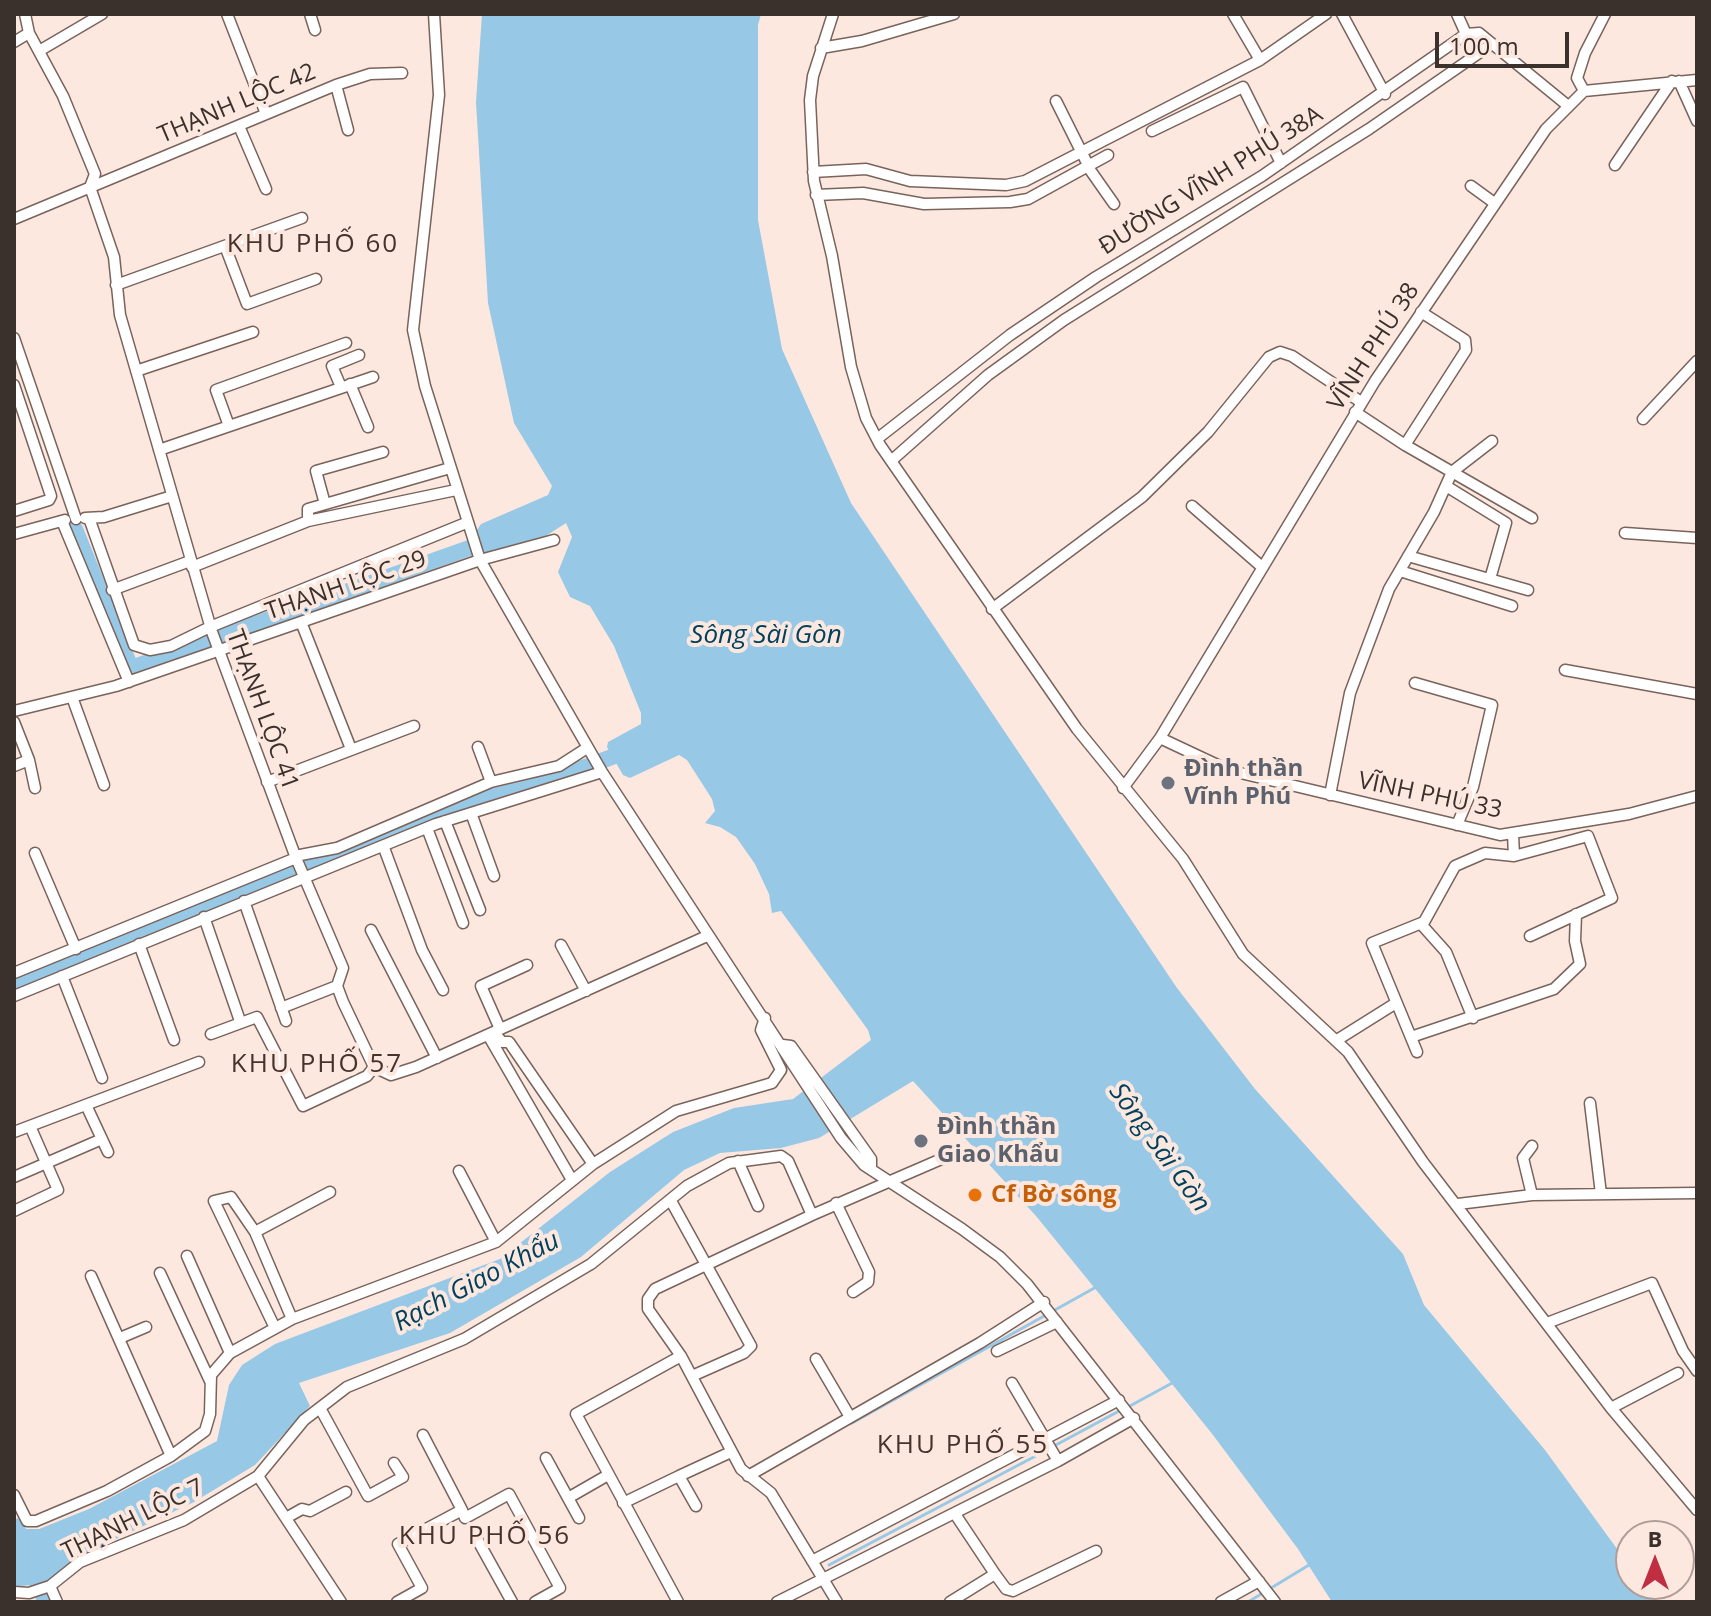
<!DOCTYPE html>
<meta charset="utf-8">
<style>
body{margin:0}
#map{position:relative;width:1711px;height:1616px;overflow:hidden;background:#fde8e0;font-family:"Open Sans",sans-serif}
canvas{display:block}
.frame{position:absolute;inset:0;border:16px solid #3a302c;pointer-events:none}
.north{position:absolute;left:1615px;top:1520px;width:80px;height:80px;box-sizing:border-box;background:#fde8e0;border:2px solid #af9e98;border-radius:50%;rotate:0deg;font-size:22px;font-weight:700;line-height:32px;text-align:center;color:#3a302c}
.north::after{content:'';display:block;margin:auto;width:28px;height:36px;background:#c02f41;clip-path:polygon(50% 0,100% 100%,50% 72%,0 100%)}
.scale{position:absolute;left:1435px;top:32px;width:134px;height:36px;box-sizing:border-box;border:4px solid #3a302c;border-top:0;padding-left:10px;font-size:24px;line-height:28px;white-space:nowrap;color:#3a302c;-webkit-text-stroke:6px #fde8e0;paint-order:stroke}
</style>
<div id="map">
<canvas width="1711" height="1616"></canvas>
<div class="frame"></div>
<div class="north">B</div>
<div class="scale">100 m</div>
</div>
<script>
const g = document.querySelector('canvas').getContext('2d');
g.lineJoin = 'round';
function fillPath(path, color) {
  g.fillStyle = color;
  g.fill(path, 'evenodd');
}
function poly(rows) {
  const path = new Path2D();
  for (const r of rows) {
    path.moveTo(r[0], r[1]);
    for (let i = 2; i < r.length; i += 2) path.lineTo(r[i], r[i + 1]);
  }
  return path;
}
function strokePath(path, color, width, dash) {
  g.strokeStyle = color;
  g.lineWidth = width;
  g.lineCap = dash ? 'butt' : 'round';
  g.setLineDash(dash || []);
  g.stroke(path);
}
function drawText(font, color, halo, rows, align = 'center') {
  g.font = font + ' "Open Sans",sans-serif';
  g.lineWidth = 8;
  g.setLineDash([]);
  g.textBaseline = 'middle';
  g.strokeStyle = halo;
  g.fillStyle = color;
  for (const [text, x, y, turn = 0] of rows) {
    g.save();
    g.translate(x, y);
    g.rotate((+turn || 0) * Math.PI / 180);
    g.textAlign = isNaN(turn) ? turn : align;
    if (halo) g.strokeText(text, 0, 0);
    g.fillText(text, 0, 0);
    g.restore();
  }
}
fillPath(poly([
 [482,14,761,14,758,25,758,220,782,349,851,503,1177,988,1255,1089,1403,1254,1424,1305,1545,1450,1631,1568,1631,1584,1643,1584,1656,1602,1332,1602,1298,1549,1213,1435,1123,1323,1036,1216,913,1081,819,1138,781,1148,720,1153,684,1170,581,1257,450,1333,299,1383,310,1406,255,1465,194,1502,76,1558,46,1583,14,1587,14,1520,18,1518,26,1529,39,1529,89,1509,217,1441,229,1385,242,1365,275,1344,500,1259,610,1172,673,1132,734,1108,793,1099,871,1040,868,1030,781,911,772,913,769,894,755,864,736,837,720,827,705,823,715,811,712,799,687,760,679,755,630,778,623,775,607,747,608,742,641,724,641,713,614,646,590,606,570,597,558,572,572,537,566,523,538,541,491,555,484,553,477,530,481,524,548,495,552,486,514,423,488,303,476,102]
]), '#97c8e6');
strokePath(poly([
 [1128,1407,1174,1382],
 [852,1423,1098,1286],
 [1054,1446,1121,1410],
 [829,1565,1047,1450],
 [1248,1602,1309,1565]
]), '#97c8e6', 3);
strokePath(poly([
 [75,529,131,668,489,541],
 [14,983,382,836,481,799,532,787,633,749],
 [33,1574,46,1602]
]), '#97c8e6', 16);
const minor = poly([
 [25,14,29,33,63,96,95,174,90,187,114,257,120,315,212,632,296,858,343,968,337,986,343,1002,374,1067,391,1075,416,1067,707,936],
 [227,14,266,114],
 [310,14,315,30],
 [434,14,439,95,413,330,425,386,480,560,602,772,841,1138,864,1165,962,1229,1000,1257,1027,1284,1275,1602],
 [833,14,813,76,810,100,814,181,832,256,851,367,866,418,880,445,1077,729,1183,859,1243,954,1348,1052,1423,1162,1611,1408,1697,1510],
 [1342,14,1385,94],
 [1457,14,1466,34],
 [14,42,29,33],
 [821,48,862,41,954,14],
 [39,51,102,14],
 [1260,60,1326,14],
 [1679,81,1697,121],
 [336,85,348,130],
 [1584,91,1577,78,1585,53,1605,14],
 [1056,101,1089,167],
 [239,126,266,189],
 [1152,131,1243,87,1281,163],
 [1615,165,1672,81],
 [1088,167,1114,204],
 [813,172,866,169,910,181,1006,185,1025,181,1260,60,1233,14],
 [1471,186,1493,202],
 [816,195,863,193,924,204,1010,202,1028,199,1108,155],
 [14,219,336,85,370,74,402,73],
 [225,246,247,304,316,279],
 [116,285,302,218],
 [1421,312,1465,340,1466,350,1405,445,1532,518],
 [14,338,76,519],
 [136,371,253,332],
 [350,384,368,427],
 [14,385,51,496,49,500,14,511],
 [341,387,332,366,359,355],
 [1355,412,1405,445],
 [1643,419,1697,361],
 [229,426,216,390,346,343],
 [877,439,1010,335,1096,277,1262,176,1466,34,1479,33,1567,105],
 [159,450,373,377],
 [891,461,988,375,1064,320,1369,129,1492,44],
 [1446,486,1506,523,1490,579],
 [325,504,316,471,383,452],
 [1192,506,1262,567],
 [85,518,104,517,172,496],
 [89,518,134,645,150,650,171,646,210,627,466,523],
 [62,521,129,682],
 [308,521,308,509,450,468],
 [1625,533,1697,538],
 [14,534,65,520],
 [1408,556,1528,590],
 [192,567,308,521,456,490],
 [1400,571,1512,606],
 [112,590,190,561],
 [992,609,1142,497,1208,432,1269,357,1280,352,1292,356,1361,402],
 [301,622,351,749],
 [1565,670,1697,694],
 [1415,683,1492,705,1473,787,1457,825],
 [72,697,104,785],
 [14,711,116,686,480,560,554,540],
 [14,722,29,760,35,788],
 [1160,738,1228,770,1500,835,1629,814,1697,796],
 [478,747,491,782,559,766,587,748],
 [14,766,29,760],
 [267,782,414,726],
 [1123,788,1160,738,1375,381,1546,129,1584,91,1697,80],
 [1330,795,1350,693,1389,589,1434,512,1452,472,1492,441],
 [471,813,494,876],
 [445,821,480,910],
 [427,828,463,923],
 [384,848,422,950,443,990],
 [35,853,76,949],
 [295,856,337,848,491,782],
 [1514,856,1588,836,1612,898,1530,936],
 [244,901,286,1021],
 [204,917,240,1021],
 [1421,924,1446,952,1473,1018],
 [371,930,437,1058],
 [139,944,174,1040],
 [561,945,586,991],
 [14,973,296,858],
 [62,976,102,1078],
 [14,996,436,824,602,772],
 [281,1008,337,986],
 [500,1029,481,986,527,965],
 [494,1032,502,1042,509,1042,593,1164],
 [211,1034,257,1017,303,1106,367,1076,374,1067],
 [488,1035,572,1180],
 [1411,1037,1554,989,1580,964,1575,941,1576,914],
 [1337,1040,1396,1003],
 [783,1045,791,1046,871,1159,871,1168],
 [1417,1052,1372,943,1424,922,1455,866,1485,853,1514,856,1513,834],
 [1590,1103,1601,1194],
 [86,1105,108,1152],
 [14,1132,199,1062],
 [1532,1146,1523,1158,1532,1195],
 [738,1161,758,1206],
 [459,1171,496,1242],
 [14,1177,102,1139],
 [671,1201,751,1346,744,1353,692,1376],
 [836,1203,869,1272,868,1282,853,1292],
 [1458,1204,1532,1195,1697,1193],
 [14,1211,58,1190,30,1126],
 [255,1232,231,1197,214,1201,275,1328],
 [187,1256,230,1353],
 [160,1273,210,1381],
 [91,1276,171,1456],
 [292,1319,255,1232,330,1192],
 [1547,1323,1652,1283,1683,1351,1697,1371],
 [120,1338,146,1327],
 [997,1351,1057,1322],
 [816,1359,850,1417],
 [1012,1383,1058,1461],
 [320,1408,368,1496,403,1477,394,1463],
 [1611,1408,1678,1373],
 [423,1435,462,1510],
 [546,1458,579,1518],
 [258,1476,341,1602],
 [748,1476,980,1343,1044,1302],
 [14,1495,27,1521,36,1521,107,1491,171,1456,205,1431,210,1414,211,1375,230,1353,292,1319,496,1242,593,1164,676,1111,772,1083,781,1070,761,1030,765,1018],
 [568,1498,608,1475],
 [623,1503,679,1476],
 [696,1506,679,1476,731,1452],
 [955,1514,995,1574,1006,1589,1013,1591,1096,1551],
 [286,1518,302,1509,310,1511,346,1492],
 [477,1539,512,1602],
 [812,1561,1119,1400],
 [50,1586,57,1602],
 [14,1592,29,1593,50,1586,80,1562,184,1520,258,1476,304,1420,347,1387,464,1339,591,1264,687,1186,729,1163,781,1156,788,1161,812,1215],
 [397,1602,422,1588,398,1544,462,1510,465,1518,509,1494,560,1588,535,1602],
 [678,1602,576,1414,681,1356],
 [777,1602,1058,1461,1134,1418],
 [837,1602,771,1493,741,1469,681,1356,648,1309,648,1299,655,1289,812,1215,953,1154],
 [950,1602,995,1574],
 [1221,1602,1259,1581]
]);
strokePath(minor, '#79635b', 13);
strokePath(minor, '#fff', 10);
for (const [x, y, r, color] of [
 [1168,783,8,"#6b7280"],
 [921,1141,8,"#6b7280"],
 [975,1195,8,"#e8710a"]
]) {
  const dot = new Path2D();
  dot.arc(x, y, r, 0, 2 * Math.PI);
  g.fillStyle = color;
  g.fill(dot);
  strokePath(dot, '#fde8e0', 3);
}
drawText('24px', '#3a302c', '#fde8e0', [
 ["THẠNH LỘC 42",237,104,-23],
 ["ĐƯỜNG VĨNH PHÚ 38A",1211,181,-32],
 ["VĨNH PHÚ 38",1374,347,-57],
 ["THẠNH LỘC 29",346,586,-19],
 ["THẠNH LỘC 41",262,710,70],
 ["VĨNH PHÚ 33",1430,796,12],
 ["THẠNH LỘC 7",133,1520,-26]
]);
drawText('bold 24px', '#5b616d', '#fde8e0', [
 ["Đình thần",1184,769],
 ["Vĩnh Phú",1184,797],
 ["Đình thần",937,1127],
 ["Giao Khẩu",937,1155]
], 'left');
drawText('bold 24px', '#c56008', '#fde8e0', [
 ["Cf Bờ sông",991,1195]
], 'left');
g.letterSpacing = '2px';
drawText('26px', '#46332b', '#fde8e0', [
 ["KHU PHỐ 60",313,245],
 ["KHU PHỐ 57",317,1065],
 ["KHU PHỐ 55",963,1446],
 ["KHU PHỐ 56",485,1537]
]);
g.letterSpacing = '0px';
drawText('italic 26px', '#00415e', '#fde8e0', [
 ["Sông Sài Gòn",766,636],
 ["Sông Sài Gòn",1159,1148,54],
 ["Rạch Giao Khẩu",477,1282,-28]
]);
</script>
